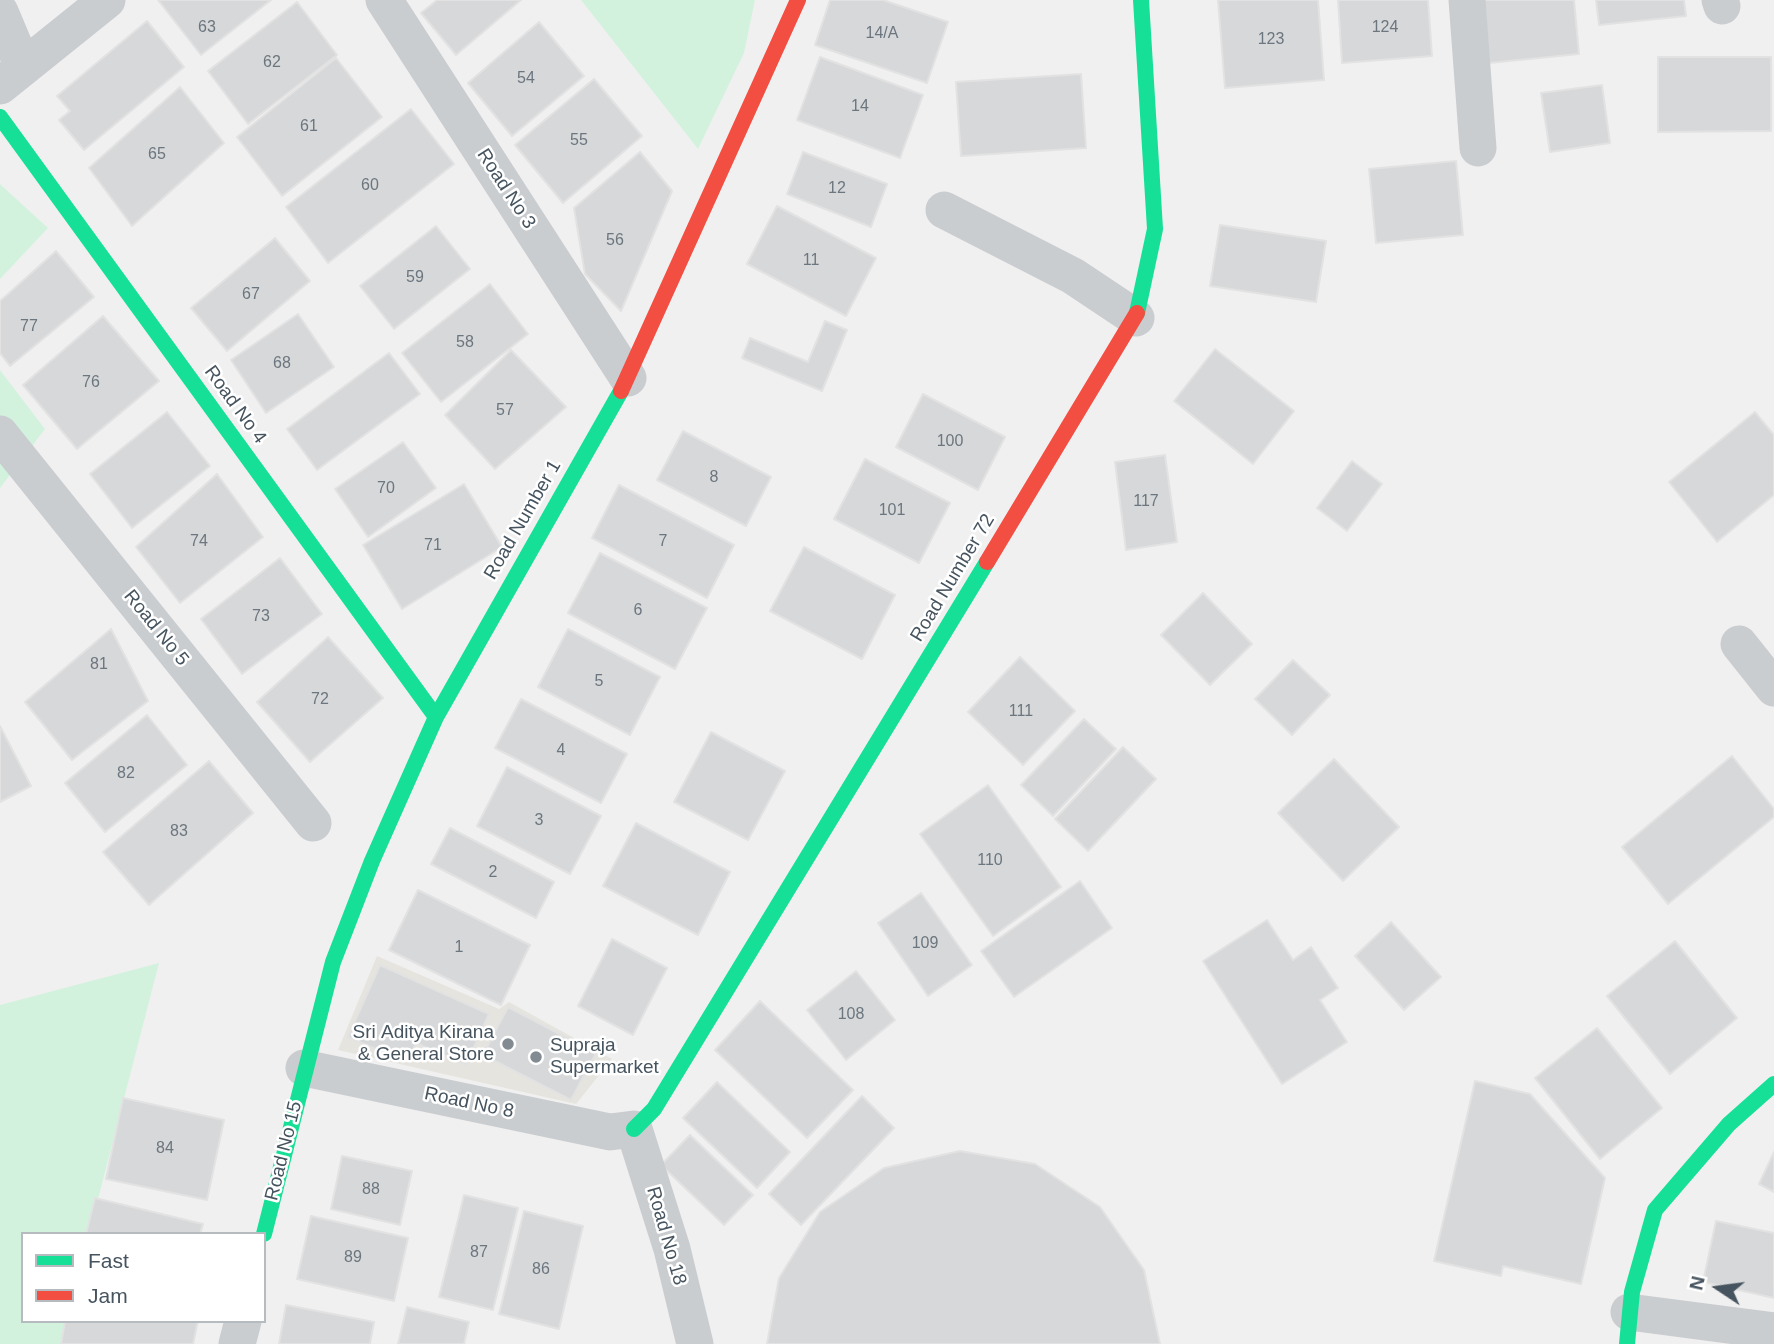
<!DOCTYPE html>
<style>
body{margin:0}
#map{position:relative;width:1774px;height:1344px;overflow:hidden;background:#f1f0f0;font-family:Arial,sans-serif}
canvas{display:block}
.legend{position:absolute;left:21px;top:1232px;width:245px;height:91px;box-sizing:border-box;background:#fff;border:2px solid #b5bbbf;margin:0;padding:9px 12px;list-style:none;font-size:21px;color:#46545f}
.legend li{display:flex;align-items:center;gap:14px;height:35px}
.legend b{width:35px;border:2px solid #b5bbbf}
.north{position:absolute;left:1683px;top:1253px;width:70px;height:70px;-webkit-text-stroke:5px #fff;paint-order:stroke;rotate:283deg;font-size:19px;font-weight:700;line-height:28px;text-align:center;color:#46545f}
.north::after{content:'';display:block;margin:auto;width:24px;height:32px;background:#46545f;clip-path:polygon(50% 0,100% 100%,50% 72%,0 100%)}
</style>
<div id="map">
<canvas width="1774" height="1344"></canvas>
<ul class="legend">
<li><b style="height:9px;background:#16e098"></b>Fast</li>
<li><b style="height:9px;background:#f24e42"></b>Jam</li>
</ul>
<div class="north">N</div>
</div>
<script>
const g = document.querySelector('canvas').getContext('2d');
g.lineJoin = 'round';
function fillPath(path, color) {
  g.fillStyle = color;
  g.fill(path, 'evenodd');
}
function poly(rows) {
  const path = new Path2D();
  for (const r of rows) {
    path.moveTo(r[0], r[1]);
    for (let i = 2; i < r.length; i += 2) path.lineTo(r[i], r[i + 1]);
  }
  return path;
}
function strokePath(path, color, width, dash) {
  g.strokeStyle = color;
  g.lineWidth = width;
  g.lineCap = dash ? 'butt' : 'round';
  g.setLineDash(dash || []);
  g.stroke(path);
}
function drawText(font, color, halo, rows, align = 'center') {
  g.font = font + ' Arial,sans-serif';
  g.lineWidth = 5;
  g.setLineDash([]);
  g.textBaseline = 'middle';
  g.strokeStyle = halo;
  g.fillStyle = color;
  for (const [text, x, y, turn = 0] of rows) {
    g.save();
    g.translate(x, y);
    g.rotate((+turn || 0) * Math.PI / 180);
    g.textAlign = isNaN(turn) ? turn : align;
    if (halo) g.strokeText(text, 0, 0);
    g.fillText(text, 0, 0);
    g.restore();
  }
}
fillPath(poly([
 [377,956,499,1009,509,1002,612,1059,576,1104,338,1050]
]), '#e6e4de');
fillPath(poly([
 [581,0,755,0,744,53,698,149],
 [0,184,48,228,0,279],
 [0,370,45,429,0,488],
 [159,963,89,1234,23,1234,23,1321,67,1321,61,1344,0,1344,0,1005]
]), '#d3f2de');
const building = poly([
 [158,0,271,0,201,55,158,0],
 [437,0,521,0,456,55,421,13,437,0],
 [830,0,883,0,948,22,927,83,815,45,830,0],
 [1218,0,1318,0,1324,80,1225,88,1218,0],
 [1338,0,1428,0,1432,56,1342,63,1338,0],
 [1484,0,1574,0,1579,54,1489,63,1484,0],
 [1596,0,1684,0,1686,16,1599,25,1596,0],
 [297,2,337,55,248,124,208,71,297,2],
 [147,21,184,67,84,150,59,120,70,111,57,96,147,21],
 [539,22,584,76,512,136,468,83,539,22],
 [820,57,923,95,900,158,797,120,820,57],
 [1658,57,1771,57,1771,131,1658,132,1658,57],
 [336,58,382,117,282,196,237,137,336,58],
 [1081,74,1086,148,961,156,956,82,1081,74],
 [594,79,642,136,563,203,515,145,594,79],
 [1602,85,1610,143,1550,152,1541,93,1602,85],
 [180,87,224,143,132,226,89,168,180,87],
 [411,109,454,164,328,263,286,207,411,109],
 [640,152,672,191,621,311,585,274,574,208,640,152],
 [803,152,887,184,871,227,787,194,803,152],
 [1456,161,1463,235,1376,243,1369,169,1456,161],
 [777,206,876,258,846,316,747,264,777,206],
 [1220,225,1326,241,1316,302,1210,286,1220,225],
 [436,226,470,269,394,329,360,286,436,226],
 [275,238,310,281,227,351,191,308,275,238],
 [56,251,94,297,10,366,0,353,0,301,56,251],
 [490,284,528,334,441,402,402,353,490,284],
 [298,314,334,367,266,413,231,360,298,314],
 [103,316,159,381,77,449,23,385,103,316],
 [825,321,847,330,822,391,742,358,750,338,808,362,825,321],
 [1215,349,1294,411,1253,464,1174,401,1215,349],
 [511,350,566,407,495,469,445,415,511,350],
 [389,353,420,394,317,470,287,429,389,353],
 [923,394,1005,437,978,490,896,447,923,394],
 [167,412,210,466,132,528,90,474,167,412],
 [1755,412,1774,435,1774,495,1717,542,1669,482,1755,412],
 [683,431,771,477,746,526,657,480,683,431],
 [403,442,436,488,368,537,335,489,403,442],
 [1165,455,1177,542,1126,550,1115,462,1165,455],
 [865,459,950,503,919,563,834,519,865,459],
 [1352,461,1382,484,1347,531,1317,508,1352,461],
 [217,474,263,537,180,603,136,547,217,474],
 [464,484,502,547,402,609,363,545,464,484],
 [619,485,734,545,707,598,592,538,619,485],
 [804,547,895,595,862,659,770,611,804,547],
 [600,553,707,608,675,669,568,613,600,553],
 [280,558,322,614,242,674,201,619,280,558],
 [1203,593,1252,644,1210,685,1161,635,1203,593],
 [111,629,148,701,72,760,25,702,111,629],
 [568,629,660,677,630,735,538,687,568,629],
 [328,637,383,698,310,762,257,702,328,637],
 [1020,657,1075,711,1023,765,968,712,1020,657],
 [1293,660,1330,695,1292,735,1255,699,1293,660],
 [521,699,627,754,601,803,495,748,521,699],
 [147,715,187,765,105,832,65,783,147,715],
 [1084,719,1116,749,1053,816,1021,785,1084,719],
 [0,726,31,786,0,802,0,726],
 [711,732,785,771,748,840,674,802,711,732],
 [1123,747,1156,779,1088,851,1055,819,1123,747],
 [1732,756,1774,809,1774,817,1668,904,1622,847,1732,756],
 [1334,759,1399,827,1343,881,1278,813,1334,759],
 [209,761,253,813,149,905,103,852,209,761],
 [507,767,601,816,570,874,477,826,507,767],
 [988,785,1061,887,993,936,920,834,988,785],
 [636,823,730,872,698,935,603,886,636,823],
 [450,828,554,882,536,918,431,864,450,828],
 [1080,881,1112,928,1014,997,981,951,1080,881],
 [418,890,530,945,501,1005,389,950,418,890],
 [921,893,972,965,928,996,878,923,921,893],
 [1267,920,1293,960,1311,947,1338,988,1320,1000,1347,1042,1282,1084,1203,961,1267,920],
 [1391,922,1441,977,1404,1010,1355,956,1391,922],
 [612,939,667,968,633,1035,578,1006,612,939],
 [1675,941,1737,1018,1670,1074,1607,996,1675,941],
 [380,965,489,1014,466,1065,416,1043,408,1063,348,1037,380,965],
 [856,971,895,1020,846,1060,807,1010,856,971],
 [760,1001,853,1090,807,1138,715,1050,760,1001],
 [508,1007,596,1053,571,1100,483,1055,508,1007],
 [1597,1028,1662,1108,1600,1159,1535,1078,1597,1028],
 [1475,1081,1530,1094,1605,1178,1581,1284,1503,1266,1501,1276,1434,1261,1475,1081],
 [717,1082,790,1152,757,1188,683,1118,717,1082],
 [862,1096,894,1128,801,1225,769,1194,862,1096],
 [123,1098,224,1120,207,1200,106,1179,123,1098],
 [690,1135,753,1195,724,1225,661,1165,690,1135],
 [960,1151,1035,1164,1100,1207,1144,1270,1160,1344,767,1344,779,1278,820,1212,884,1168,960,1151],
 [1774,1152,1774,1192,1759,1184,1774,1152],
 [342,1156,412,1171,400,1225,331,1209,342,1156],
 [464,1195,518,1208,493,1310,439,1297,464,1195],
 [95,1198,203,1224,200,1234,86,1234,95,1198],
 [524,1211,583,1226,559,1329,499,1314,524,1211],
 [311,1216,408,1238,394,1301,297,1279,311,1216],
 [1716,1221,1774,1233,1774,1298,1703,1282,1716,1221],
 [286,1305,374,1322,370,1344,279,1344,286,1305],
 [407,1307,469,1322,464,1344,398,1344,407,1307],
 [65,1321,198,1321,193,1344,61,1344,65,1321]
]);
fillPath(building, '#d7d8d9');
strokePath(building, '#e2e2e3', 2);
strokePath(poly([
 [384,0,628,378],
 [1467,0,1478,148],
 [1720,0,1722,6],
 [0,12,23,67],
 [0,86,107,0],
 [944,210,1073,276,1136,318],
 [0,434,313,823],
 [1739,644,1774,688],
 [304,1068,610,1132,634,1129,672,1249,695,1344],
 [1629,1312,1774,1331],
 [237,1344,243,1321]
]), '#cacdd0', 37);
strokePath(poly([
 [0,117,436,717],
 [1137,313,1155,229,1141,0],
 [634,1129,654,1109,987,562],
 [264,1234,333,962,372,861,436,717,621,391],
 [1627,1344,1632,1292,1655,1210,1729,1124,1774,1084]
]), '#16e098', 16);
strokePath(poly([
 [621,391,798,0],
 [987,562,1137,313]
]), '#f24e42', 16);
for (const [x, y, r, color] of [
 [508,1044,7,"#828b92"],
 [536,1057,7,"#828b92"]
]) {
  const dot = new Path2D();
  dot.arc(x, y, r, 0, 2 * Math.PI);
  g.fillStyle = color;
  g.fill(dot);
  strokePath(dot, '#fff', 2.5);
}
drawText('16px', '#6c767f', null, [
 ["63",207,28],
 ["124",1385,28],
 ["14/A",882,34],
 ["123",1271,40],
 ["62",272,63],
 ["54",526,79],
 ["14",860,107],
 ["61",309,127],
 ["55",579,141],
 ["65",157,155],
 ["60",370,186],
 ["12",837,189],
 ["56",615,241],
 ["11",811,261],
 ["59",415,278],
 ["67",251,295],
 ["77",29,327],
 ["58",465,343],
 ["68",282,364],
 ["76",91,383],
 ["57",505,411],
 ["100",950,442],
 ["8",714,478],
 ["70",386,489],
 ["117",1146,502],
 ["101",892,511],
 ["74",199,542],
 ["7",663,542],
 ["71",433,546],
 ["6",638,611],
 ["73",261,617],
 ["81",99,665],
 ["5",599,682],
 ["72",320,700],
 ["111",1021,712],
 ["4",561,751],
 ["82",126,774],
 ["3",539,821],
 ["83",179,832],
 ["110",990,861],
 ["2",493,873],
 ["109",925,944],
 ["1",459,948],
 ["108",851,1015],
 ["84",165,1149],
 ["88",371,1190],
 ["87",479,1253],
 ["89",353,1258],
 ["86",541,1270]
]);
drawText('19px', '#46545f', '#fff', [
 ["Road No 3",506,189,57],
 ["Road No 4",235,405,54],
 ["Road Number 1",523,520,-60],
 ["Road Number 72",953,578,-59],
 ["Road No 5",156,628,51],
 ["Road No 8",469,1103,12],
 ["Road No 15",284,1151,-76],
 ["Road No 18",666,1236,74]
]);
drawText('19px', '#46545f', '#fff', [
 ["Sri Aditya Kirana",494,1033],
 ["& General Store",494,1055],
 ["Supraja",550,1046,"left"],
 ["Supermarket",550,1068,"left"]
], 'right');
</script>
